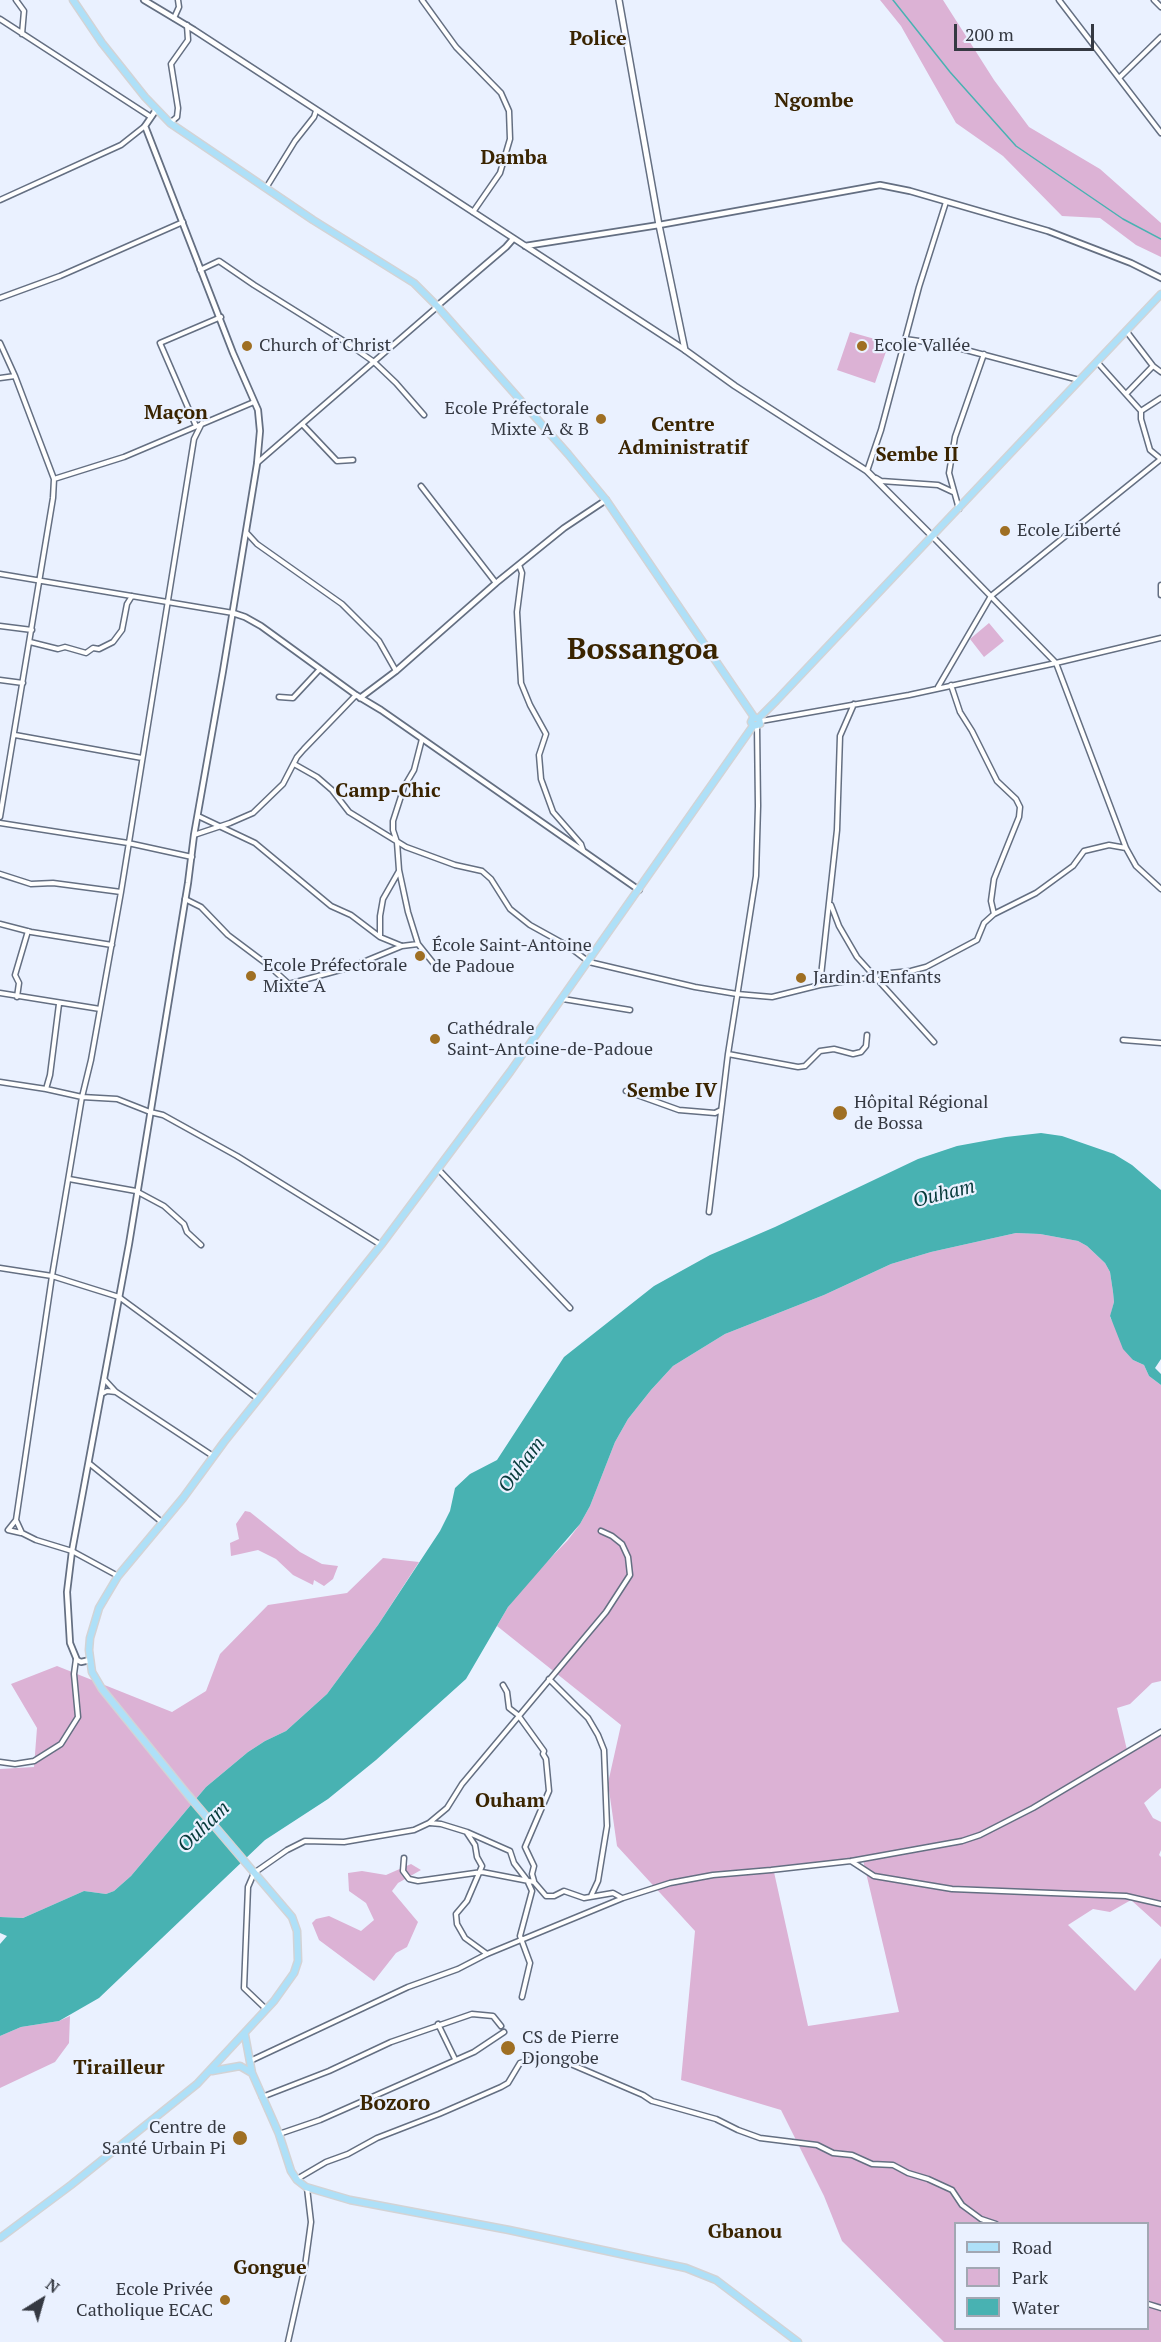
<!DOCTYPE html>
<meta charset="utf-8">
<style>
body{margin:0}
#map{position:relative;width:1161px;height:2342px;overflow:hidden;background:#eaf1ff;font-family:"PT Serif",serif}
canvas{display:block}
.legend{position:absolute;left:954px;top:2222px;width:195px;height:108px;box-sizing:border-box;background:#eaf1ff;border:2px solid #a2a7b3;margin:0;padding:8px 10px;list-style:none;font-size:18px;color:#353942}
.legend li{display:flex;align-items:center;gap:12px;height:30px}
.legend b{width:30px;border:2px solid #a2a7b3}
.north{position:absolute;left:12px;top:2270px;width:60px;height:60px;-webkit-text-stroke:4px #eaf1ff;paint-order:stroke;rotate:37deg;font-size:16px;font-weight:700;line-height:24px;text-align:center;color:#353942}
.north::after{content:'';display:block;margin:auto;width:21px;height:27px;background:#353942;clip-path:polygon(50% 0,100% 100%,50% 72%,0 100%)}
.scale{position:absolute;left:954px;top:24px;width:140px;height:27px;box-sizing:border-box;border:3px solid #353942;border-top:0;padding-left:8px;font-size:18px;line-height:21px;white-space:nowrap;color:#353942;-webkit-text-stroke:4px #eaf1ff;paint-order:stroke}
</style>
<div id="map">
<canvas width="1161" height="2342"></canvas>
<ul class="legend">
<li><b style="height:8px;background:#aee0f8"></b>Road</li>
<li><b style="height:16px;background:#dcb2d5"></b>Park</li>
<li><b style="height:16px;background:#48b2b2"></b>Water</li>
</ul>
<div class="north">N</div>
<div class="scale">200 m</div>
</div>
<script>
const g = document.querySelector('canvas').getContext('2d');
g.lineJoin = 'round';
function fillPath(path, color) {
  g.fillStyle = color;
  g.fill(path, 'evenodd');
}
function poly(rows) {
  const path = new Path2D();
  for (const r of rows) {
    path.moveTo(r[0], r[1]);
    for (let i = 2; i < r.length; i += 2) path.lineTo(r[i], r[i + 1]);
  }
  return path;
}
function strokePath(path, color, width, dash) {
  g.strokeStyle = color;
  g.lineWidth = width;
  g.lineCap = dash ? 'butt' : 'round';
  g.setLineDash(dash || []);
  g.stroke(path);
}
function drawText(font, color, halo, rows, align = 'center') {
  g.font = font + ' "PT Serif",serif';
  g.lineWidth = 4.5;
  g.setLineDash([]);
  g.textBaseline = 'middle';
  g.strokeStyle = halo;
  g.fillStyle = color;
  for (const [text, x, y, turn = 0] of rows) {
    g.save();
    g.translate(x, y);
    g.rotate((+turn || 0) * Math.PI / 180);
    g.textAlign = isNaN(turn) ? turn : align;
    if (halo) g.strokeText(text, 0, 0);
    g.fillText(text, 0, 0);
    g.restore();
  }
}
fillPath(poly([
 [880,0,943,0,994,80,1029,127,1100,169,1161,223,1161,257,1136,245,1100,218,1062,216,1003,156,956,123,901,26],
 [850,332,889,343,875,383,837,370],
 [989,623,1004,641,984,657,970,639],
 [1016,1233,1040,1234,1078,1241,1087,1246,1105,1263,1110,1272,1113,1292,1114,1302,1110,1317,1133,1360,1144,1365,1149,1376,1161,1385,1161,1681,1152,1683,1130,1704,1117,1708,1127,1750,1161,1729,1161,1788,1144,1803,1153,1818,1161,1822,1161,1850,1159,1855,1161,1857,1161,1927,1131,1900,1110,1912,1093,1909,1068,1925,1135,1991,1161,1958,1161,2342,944,2342,842,2241,824,2196,781,2110,681,2080,695,1931,617,1846,608,1783,621,1725,497,1626,508,1607,528,1581,568,1540,580,1524,590,1506,615,1442,628,1419,651,1390,673,1366,725,1334,824,1295,891,1264,931,1252],
 [863,1860,899,2012,808,2026,774,1872],
 [956,2224,1148,2224,1148,2328,956,2328],
 [245,1511,250,1512,300,1552,322,1564,338,1566,333,1579,324,1586,314,1580,313,1585,293,1575,276,1559,258,1550,231,1556,230,1543,239,1539,236,1524],
 [383,1558,419,1562,378,1625,327,1694,286,1731,265,1741,248,1752,206,1787,131,1876,114,1891,106,1894,84,1891,23,1918,0,1917,0,1769,34,1767,37,1728,11,1684,57,1666,172,1712,206,1691,220,1654,268,1605,347,1593],
 [411,1864,421,1870,398,1883,392,1891,418,1922,407,1947,396,1953,374,1981,319,1940,312,1923,316,1919,329,1916,361,1931,374,1920,366,1903,349,1891,348,1873,362,1871,386,1875],
 [70,2016,69,2043,55,2062,0,2088,0,2036,21,2027,59,2021]
]), '#dcb2d5');
fillPath(poly([
 [1041,1133,1062,1136,1114,1154,1132,1165,1161,1190,1161,1359,1155,1368,1161,1374,1161,1385,1149,1376,1144,1365,1133,1360,1123,1349,1110,1316,1114,1302,1113,1292,1110,1272,1105,1263,1087,1246,1078,1241,1040,1234,1016,1233,931,1252,891,1264,824,1295,725,1334,673,1366,651,1390,628,1419,615,1442,590,1506,580,1524,508,1607,466,1679,376,1760,328,1799,265,1840,99,1998,59,2021,21,2027,0,2036,0,1944,7,1936,0,1933,0,1917,23,1918,84,1891,106,1894,114,1891,131,1876,206,1787,248,1752,265,1741,286,1731,327,1694,378,1625,440,1531,450,1511,455,1488,470,1474,497,1460,564,1357,654,1286,710,1255,775,1227,918,1159,957,1146,1006,1137]
]), '#48b2b2');
strokePath(poly([
 [893,0,950,72,1016,146,1123,219,1161,239]
]), '#48b2b2', 1.5);
const minor = poly([
 [16,0,24,11,22,34],
 [422,0,456,47,501,93,509,111,510,139,500,173,473,212],
 [1059,0,1161,133],
 [1154,0,1161,7],
 [174,18,179,7,178,0],
 [0,19,151,117],
 [1119,78,1161,37],
 [170,123,177,117,178,108,171,64,188,40,187,25],
 [266,188,295,141,314,117,316,111],
 [0,200,121,145,145,126],
 [200,270,219,261,254,285,347,343,374,362,396,383,424,415],
 [0,298,60,276,183,222],
 [905,339,947,345,1079,380],
 [0,343,15,376,54,479,53,498,0,817],
 [1098,363,1141,411,1141,419,1150,450,1161,459],
 [1153,366,1161,372],
 [0,378,15,376],
 [1126,394,1153,366,1127,332],
 [1141,411,1161,398],
 [302,424,337,461,353,460],
 [196,426,160,343,221,317],
 [257,463,437,307],
 [867,471,881,430,919,287,946,202],
 [876,478,881,481,938,485,953,492],
 [54,479,124,457,254,402],
 [421,486,496,583],
 [959,509,949,473,955,437,984,354],
 [246,532,257,544,342,604,379,641,396,671],
 [932,536,1056,663,1126,848,1136,866,1161,889],
 [519,565,522,573,517,612,521,683,530,705,546,734,539,755,541,779,553,812,581,844,583,850],
 [0,574,233,613],
 [1161,585,1161,595],
 [0,626,32,630],
 [30,642,58,649,65,647,86,653,93,648,99,649,113,642,122,630,127,604,132,596],
 [0,680,23,683],
 [951,685,960,712,972,731,997,781,1016,799,1020,807,1019,817,994,879,991,901,994,914],
 [938,687,991,596,1161,459],
 [279,697,293,698,320,669],
 [761,721,909,695,1056,663,1161,638],
 [15,735,142,758],
 [422,739,414,770,404,787,393,821,393,830,397,842,399,870,408,912,418,944,434,964],
 [294,764,317,777,332,790,349,812,406,847,455,865,482,871,491,879,510,909,530,925,568,946,589,962,695,987,737,994,772,997,820,985,874,977,879,974,911,971,926,967,977,940,984,923,994,914,1036,893,1073,866,1084,851,1109,845,1126,848],
 [198,816,255,843,331,906,351,915,380,937,402,946,418,944],
 [0,823,128,843,192,857],
 [194,835,230,823,253,813,283,784,297,757,304,749,356,695],
 [0,874,31,884,53,883,121,892],
 [185,899,201,907,228,935,268,965,289,984,351,967,402,946],
 [831,905,839,926,857,957,934,1042],
 [0,924,31,932,112,945],
 [380,936,380,916,383,899,399,871],
 [820,985,837,830,840,736,854,704],
 [0,993,100,1009],
 [17,997,19,983,15,975,28,931],
 [563,999,630,1010],
 [1123,1040,1161,1043],
 [728,1054,798,1067,805,1066,820,1051,834,1049,853,1054,861,1052,866,1046,867,1035],
 [0,1082,46,1089,82,1097,117,1099,150,1112,163,1115,237,1156,381,1245],
 [46,1089,50,1075,59,1004],
 [626,1091,679,1110,715,1113,721,1110],
 [438,1169,570,1308],
 [69,1179,136,1191,164,1206,184,1224,187,1232,201,1245],
 [709,1212,728,1054,756,876,758,806,757,726],
 [0,1268,52,1276,119,1297,258,1399],
 [105,1380,116,1392],
 [103,1393,107,1391,116,1392,213,1456],
 [90,1464,163,1523],
 [16,1520,8,1530,21,1533],
 [118,1576,72,1551,36,1540,22,1533,16,1520,52,1276,82,1097,91,1060,121,892,194,439,202,423],
 [549,1679,588,1718,598,1735,604,1750,607,1826,598,1881,591,1896],
 [503,1685,507,1692,509,1708,518,1715,544,1751,543,1754,546,1759,549,1791,525,1847,534,1866,532,1874,534,1881],
 [0,1762,15,1764,34,1761,61,1744,78,1717,74,1674,76,1659],
 [430,1823,441,1824,467,1832,510,1851,514,1863,527,1880,532,1891,520,1936,530,1963,522,1997],
 [467,1833,475,1845,477,1857,482,1866,467,1901,456,1914,457,1924,465,1938,487,1954],
 [404,1858,403,1871,409,1879,418,1881,482,1872,534,1882,546,1896,554,1896,564,1891,584,1898,613,1893,622,1898],
 [851,1861,874,1876,952,1889,1126,1896,1161,1904],
 [266,2009,244,1988,248,1887,254,1873,287,1850,305,1841,344,1842,414,1830,429,1823,447,1808,462,1784,606,1612,630,1575,628,1557,622,1544,612,1536,601,1531],
 [438,2024,455,2059],
 [250,2061,408,1987,458,1969,487,1954,623,1898,670,1883,713,1875,771,1870,851,1861,962,1841,980,1835,1033,1808,1161,1732],
 [262,2097,329,2071,391,2042,472,2014,493,2016,501,2026],
 [279,2134,320,2120,474,2052,504,2032],
 [297,2179,326,2162,348,2154,377,2138,439,2114,501,2087,508,2083,520,2063,533,2059,547,2061,559,2059,643,2095,652,2101,716,2119,738,2130,760,2138,817,2145,833,2153,852,2155,872,2164,893,2165,908,2173,928,2179,952,2190,962,2205,981,2219,996,2224],
 [1148,2304,1161,2308],
 [288,2342,305,2266,311,2222,307,2188]
]);
const tertiary = poly([
 [144,0,194,30,685,350],
 [525,246,659,225,880,185,910,191,1048,231,1131,263,1161,278],
 [437,306,506,247,513,239],
 [233,613,245,617,261,626,356,695,381,710,639,890],
 [360,698,396,671,496,583,564,528,606,500],
 [90,1660,81,1662,77,1660,70,1643,67,1592,72,1551,129,1244,188,883,194,835,223,671,257,464,260,431,258,410,233,353,145,126,156,110]
]);
const secondary = poly([
 [619,0,659,225,685,350,735,386,867,471,932,536]
]);
const primary = poly([
 [73,0,102,43,145,97,170,123,313,220,414,283,437,306,568,454,606,500,754,717],
 [753,726,751,722,753,718,759,718,776,701,1161,294],
 [245,2035,252,2073],
 [212,2071,240,2066,252,2073,279,2134,291,2171,297,2180,306,2187,350,2200,509,2230,686,2268,716,2280,798,2342],
 [0,2238,71,2185,197,2084,274,2001,294,1973,298,1961,297,1931,292,1917,188,1795,102,1689,92,1672,89,1650,90,1638,99,1608,118,1576,183,1498,224,1442,381,1245,510,1072,753,726,760,724,759,718]
]);
strokePath(minor, '#646f82', 7);
strokePath(tertiary, '#646f82', 8);
strokePath(secondary, '#646f82', 8);
strokePath(primary, '#d3d3d5', 9);
strokePath(minor, '#fff', 4);
strokePath(tertiary, '#fff', 4.5);
strokePath(secondary, '#fff', 5);
strokePath(primary, '#aee0f8', 6);
for (const [x, y, r, color] of [
 [247,346,6,"#9f6f23"],
 [862,346,6,"#9f6f23"],
 [601,419,6,"#9f6f23"],
 [1005,531,6,"#9f6f23"],
 [420,956,6,"#9f6f23"],
 [251,976,6,"#9f6f23"],
 [801,978,6,"#9f6f23"],
 [435,1039,6,"#9f6f23"],
 [840,1113,8,"#9f6f23"],
 [508,2048,8,"#9f6f23"],
 [240,2138,8,"#9f6f23"],
 [225,2300,6,"#9f6f23"]
]) {
  const dot = new Path2D();
  dot.arc(x, y, r, 0, 2 * Math.PI);
  g.fillStyle = color;
  g.fill(dot);
  strokePath(dot, '#eaf1ff', 2);
}
drawText('18px', '#353942', '#eaf1ff', [
 ["Church of Christ",259,346],
 ["Ecole Vallée",874,346],
 ["Ecole Préfectorale",589,409,"right"],
 ["Mixte A & B",589,430,"right"],
 ["Ecole Liberté",1017,531],
 ["École Saint-Antoine",432,946],
 ["de Padoue",432,967],
 ["Ecole Préfectorale",263,966],
 ["Mixte A",263,987],
 ["Jardin d'Enfants",813,978],
 ["Cathédrale",447,1029],
 ["Saint-Antoine-de-Padoue",447,1050],
 ["Hôpital Régional",854,1103],
 ["de Bossa",854,1124],
 ["CS de Pierre",522,2038],
 ["Djongobe",522,2059],
 ["Centre de",226,2128,"right"],
 ["Santé Urbain Pi",226,2149,"right"],
 ["Ecole Privée",213,2290,"right"],
 ["Catholique ECAC",213,2311,"right"]
], 'left');
drawText('bold 20px', '#3a2400', '#eaf1ff', [
 ["Police",598,39],
 ["Ngombe",814,101],
 ["Damba",514,158],
 ["Maçon",176,413],
 ["Centre",683,425],
 ["Administratif",683,448],
 ["Sembe II",917,455],
 ["Camp-Chic",388,791],
 ["Sembe IV",672,1091],
 ["Ouham",510,1801],
 ["Tirailleur",119,2068],
 ["Gbanou",745,2232],
 ["Gongue",270,2268]
]);
drawText('italic 20px', '#063a3a', '#eaf1ff', [
 ["Ouham",944,1194,-14],
 ["Ouham",522,1465,-53],
 ["Ouham",204,1827,-44]
]);
drawText('bold 21px', '#3a2400', '#eaf1ff', [
 ["Bozoro",395,2104]
]);
drawText('bold 30px', '#3a2400', '#eaf1ff', [
 ["Bossangoa",643,650]
]);
</script>
